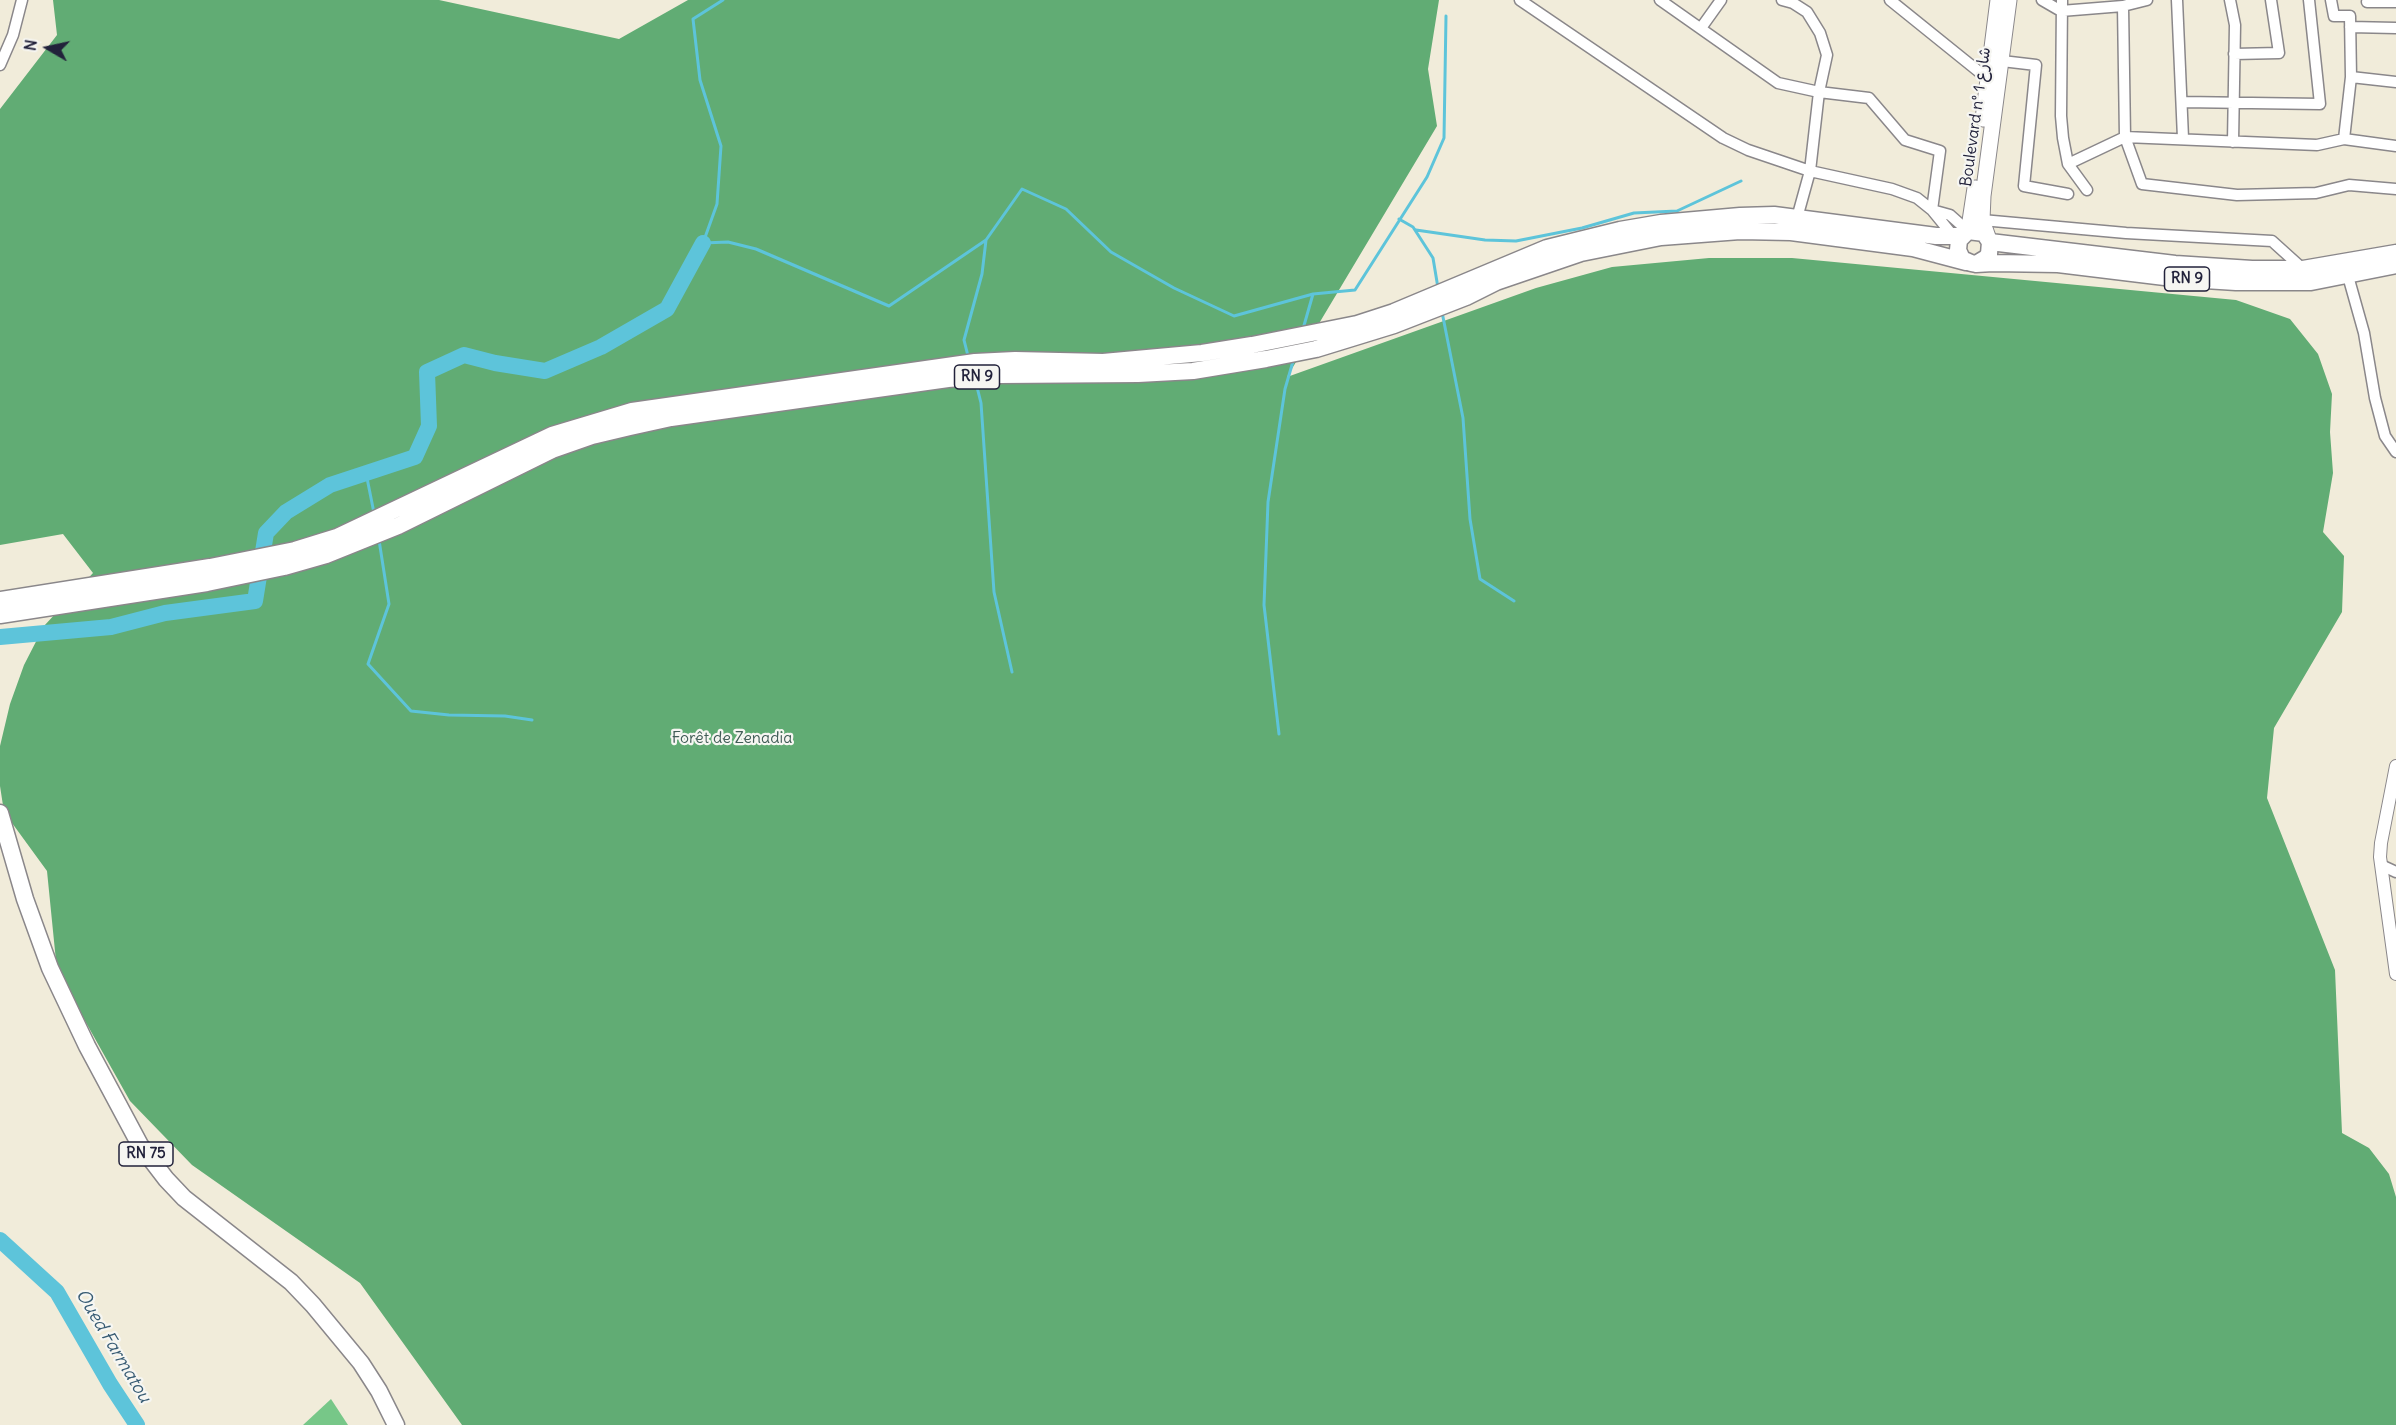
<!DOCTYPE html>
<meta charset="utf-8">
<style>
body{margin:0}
#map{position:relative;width:2396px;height:1425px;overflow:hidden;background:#f1ecda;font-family:Delius,sans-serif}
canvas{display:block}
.north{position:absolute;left:18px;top:18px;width:60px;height:60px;-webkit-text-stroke:4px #f6f6f2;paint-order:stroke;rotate:279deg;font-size:16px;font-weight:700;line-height:24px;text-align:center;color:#22223b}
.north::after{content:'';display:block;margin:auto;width:21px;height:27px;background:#22223b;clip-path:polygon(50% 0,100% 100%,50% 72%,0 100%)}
</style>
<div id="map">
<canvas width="2396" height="1425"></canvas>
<div class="north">N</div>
</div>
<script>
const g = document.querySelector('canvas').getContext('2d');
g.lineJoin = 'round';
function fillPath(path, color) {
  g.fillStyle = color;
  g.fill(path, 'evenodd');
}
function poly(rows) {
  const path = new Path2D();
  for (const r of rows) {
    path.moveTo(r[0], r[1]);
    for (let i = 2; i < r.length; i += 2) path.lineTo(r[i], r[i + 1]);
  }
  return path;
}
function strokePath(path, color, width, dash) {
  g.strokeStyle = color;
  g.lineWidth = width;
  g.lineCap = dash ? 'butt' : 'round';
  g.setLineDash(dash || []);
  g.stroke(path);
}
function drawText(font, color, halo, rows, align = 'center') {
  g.font = font + ' Delius,"Playpen Sans Arabic",sans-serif';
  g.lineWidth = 4.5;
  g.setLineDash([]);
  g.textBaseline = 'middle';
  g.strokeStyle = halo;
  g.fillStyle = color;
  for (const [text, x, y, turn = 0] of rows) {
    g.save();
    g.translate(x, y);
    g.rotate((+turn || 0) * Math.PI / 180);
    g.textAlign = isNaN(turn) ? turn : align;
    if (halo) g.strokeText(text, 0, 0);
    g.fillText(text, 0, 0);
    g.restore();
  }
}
fillPath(poly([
 [331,1399,348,1425,303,1425]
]), '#77c788');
fillPath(poly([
 [53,0,439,0,619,39,688,0,1439,0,1428,69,1437,126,1287,377,1536,288,1612,267,1709,258,1792,258,2236,300,2290,319,2318,354,2332,394,2330,432,2333,473,2323,532,2344,556,2342,612,2274,728,2267,798,2335,970,2342,1133,2369,1148,2389,1174,2396,1197,2396,1425,462,1425,360,1283,192,1165,130,1101,57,971,47,871,4,812,0,786,0,746,10,704,24,665,44,626,93,573,63,534,0,545,0,109,57,35]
]), '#61ac74');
strokePath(poly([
 [723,0,693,19,700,80,721,146,717,204,703,243,728,242,756,249,889,306,986,240,1022,189,1066,209,1111,252,1174,288,1234,316,1313,294,1355,290,1427,177,1444,138,1446,16],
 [1399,219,1413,227,1433,258,1438,288],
 [1416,230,1485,240,1516,241,1582,228,1634,213,1677,211,1741,181],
 [1442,312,1463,418,1470,519,1480,579,1514,601],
 [1303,329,1313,294],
 [968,356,964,340,982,274,986,240],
 [976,383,981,403,994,592,1012,672],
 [366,473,374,513],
 [379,540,389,604,368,664,411,711,449,715,505,716,532,720],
 [1279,734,1264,605,1268,502,1285,389,1294,358]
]), '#5dc4da', 3);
strokePath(poly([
 [0,637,111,627,165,613,255,601,266,533,286,512,330,485,415,457,429,426,427,372,464,355,495,363,545,371,601,347,667,309,703,243],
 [0,1240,57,1292,110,1384,137,1425]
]), '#5dc4da', 16);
const minor = poly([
 [1520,0,1723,138,1748,150,1810,171,1892,189,1917,198,1932,210,1954,237],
 [1660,0,1778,83,1819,92,1869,98,1905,140,1940,151,1932,210],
 [1782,0,1793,3,1807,12,1820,33,1827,55,1819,92,1810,171,1797,218],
 [1890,0,1988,79],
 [2042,0,2061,11,2123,6,2147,0],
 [2062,0,2061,116,2063,138,2068,164,2087,190],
 [2177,0,2183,138],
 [2230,0,2235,25,2233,142],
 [2331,0,2334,16,2350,16,2351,77,2344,139],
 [2367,2,2396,2],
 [2123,6,2125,137,2142,184,2237,195,2316,193,2349,185,2396,189],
 [2350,27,2396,28],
 [1701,28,1721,0],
 [2234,54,2279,53,2271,0],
 [2002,61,2036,65,2024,186,2068,194],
 [0,65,13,35,22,0],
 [2351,77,2396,82],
 [2183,102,2320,104,2309,0],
 [2068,164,2125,137,2317,145,2344,139,2396,146],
 [1932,210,1950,215,1968,231],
 [1982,220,2126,233,2272,241,2303,269],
 [2348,276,2364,333,2375,398,2385,436,2396,452],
 [2383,866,2396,872]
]);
const tertiary = poly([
 [2396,766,2381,843,2380,857,2396,974]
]);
const secondary = poly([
 [1983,119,1998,0],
 [1971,231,1970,221,1975,188],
 [1988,237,1982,220,1983,196,2009,0]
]);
const primary = poly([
 [1990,242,2175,264,2252,269,2303,269,2396,253],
 [1976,264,1986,258,1989,254,1990,242,1984,233,1968,231,1959,240,1958,250,1962,259,1971,263,1976,264,1993,263,2058,264,2173,278,2236,282,2311,282,2396,265],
 [0,813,25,899,50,968,87,1046,140,1145,166,1179,184,1198,291,1282,313,1305,361,1363,379,1391,396,1425]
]);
const trunk = poly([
 [0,600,210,567,295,550,337,537,552,435,632,411,975,362,1015,360,1103,362,1202,353,1252,345,1357,324,1394,312,1547,248,1620,230,1661,223,1740,216,1774,215,1936,236,1962,236],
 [0,615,207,583,284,567,326,555,398,526,552,450,592,436,630,427,671,418,948,379,999,375,1138,374,1193,371,1266,359,1316,349,1394,325,1466,297,1496,282,1581,253,1661,237,1740,231,1791,232,1913,248,1966,262]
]);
strokePath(minor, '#8a878a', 13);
strokePath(tertiary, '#8a878a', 14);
strokePath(secondary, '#8a878a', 17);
strokePath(primary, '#8a878a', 19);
strokePath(trunk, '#8a878a', 19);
strokePath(minor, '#fff', 10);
strokePath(tertiary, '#fff', 12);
strokePath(secondary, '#fff', 15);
strokePath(primary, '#fff', 16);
strokePath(trunk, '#fff', 16);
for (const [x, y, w] of [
 [2187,279,45],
 [977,377,45],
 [146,1154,54]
]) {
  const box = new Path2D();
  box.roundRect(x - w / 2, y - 12, w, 24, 4.5);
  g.fillStyle = '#f6f6f2';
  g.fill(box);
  strokePath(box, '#22223b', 1.5);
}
drawText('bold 15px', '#22223b', null, [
 ["RN 9",2187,279],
 ["RN 9",977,377],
 ["RN 75",146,1154]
]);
drawText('16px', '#22223b', '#f6f6f2', [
 ["Boulevard n° شارع 1",1976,117,-82]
]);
drawText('16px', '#405c56', '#f6f6f2', [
 ["Forêt de Zenadia",732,738]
]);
drawText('italic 18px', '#375b73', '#f6f6f2', [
 ["Oued Farmatou",113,1346,59]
]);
</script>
